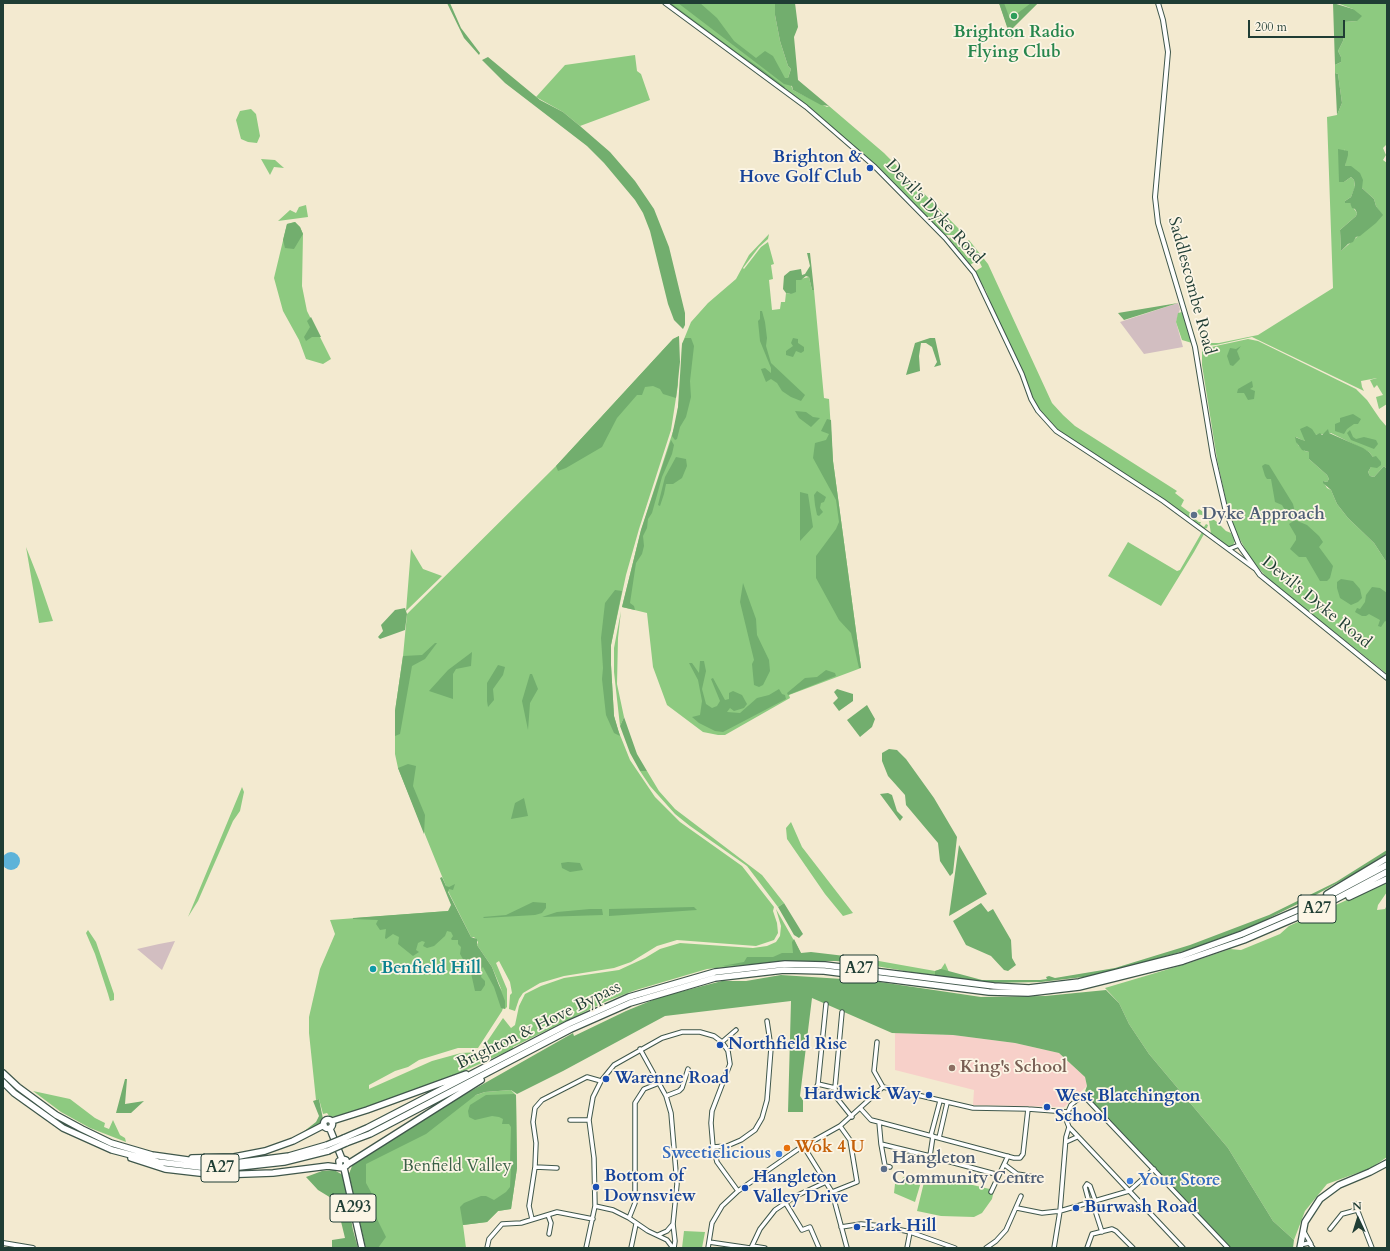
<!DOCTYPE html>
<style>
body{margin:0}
#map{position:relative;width:1390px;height:1251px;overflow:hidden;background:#f3ead0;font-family:Cardo,serif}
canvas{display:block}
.frame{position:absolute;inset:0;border:4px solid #1f3d34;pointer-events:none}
.north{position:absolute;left:1338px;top:1199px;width:40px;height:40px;-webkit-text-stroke:3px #fcf5e5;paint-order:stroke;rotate:356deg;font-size:11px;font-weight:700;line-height:16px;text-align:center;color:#1f3d34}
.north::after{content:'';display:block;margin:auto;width:14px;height:18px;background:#1f3d34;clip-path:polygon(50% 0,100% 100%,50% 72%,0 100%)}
.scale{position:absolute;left:1248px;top:20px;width:97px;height:18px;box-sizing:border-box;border:2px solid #1f3d34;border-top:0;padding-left:5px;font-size:12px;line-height:14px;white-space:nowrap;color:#1f3d34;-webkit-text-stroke:3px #fcf5e5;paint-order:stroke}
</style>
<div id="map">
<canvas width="1390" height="1251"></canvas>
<div class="frame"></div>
<div class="north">N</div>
<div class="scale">200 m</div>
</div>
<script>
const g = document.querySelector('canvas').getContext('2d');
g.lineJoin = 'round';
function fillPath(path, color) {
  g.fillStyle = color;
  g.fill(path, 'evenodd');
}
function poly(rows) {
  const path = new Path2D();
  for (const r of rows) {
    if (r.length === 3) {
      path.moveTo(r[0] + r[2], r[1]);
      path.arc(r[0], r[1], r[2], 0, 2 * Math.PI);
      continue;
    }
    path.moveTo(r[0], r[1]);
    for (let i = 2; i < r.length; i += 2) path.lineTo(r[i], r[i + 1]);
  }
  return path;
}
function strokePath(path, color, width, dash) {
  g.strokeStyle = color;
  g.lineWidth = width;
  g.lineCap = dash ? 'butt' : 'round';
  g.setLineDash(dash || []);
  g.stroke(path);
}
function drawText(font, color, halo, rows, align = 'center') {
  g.font = font + ' Cardo,serif';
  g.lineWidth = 3.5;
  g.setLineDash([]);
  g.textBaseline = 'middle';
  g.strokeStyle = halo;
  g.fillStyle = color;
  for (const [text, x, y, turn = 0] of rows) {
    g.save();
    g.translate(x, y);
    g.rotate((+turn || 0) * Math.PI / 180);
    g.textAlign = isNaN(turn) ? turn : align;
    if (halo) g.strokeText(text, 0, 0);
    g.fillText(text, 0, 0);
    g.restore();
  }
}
fillPath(poly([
 [895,1033,953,1035,1015,1043,1059,1053,1085,1077,1087,1086,1064,1107,973,1105,974,1090,895,1070]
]), '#f7d0c9');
fillPath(poly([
 [1178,303,1180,309,1176,322,1183,347,1144,354,1120,322],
 [175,941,162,970,137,949,159,944]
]), '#d2bec1');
fillPath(poly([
 [668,3,775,3,775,15,780,41,788,66,791,69,788,78,793,90,827,107,829,106,884,153,960,230,954,235,945,235,878,168,805,105],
 [999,3,1038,3,1009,31],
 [1337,3,1387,3,1387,144,1383,148,1386,155,1383,160,1387,163,1387,404,1379,409,1376,397,1383,395,1377,385,1374,388,1370,380,1377,378,1361,381,1362,387,1364,391,1252,337,1216,345,1204,346,1203,343,1219,343,1258,335,1333,288,1327,117,1337,115,1342,103,1338,74,1335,73,1335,65,1341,62,1341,57,1338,51,1343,41,1345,31,1344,22,1357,21,1353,9],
 [1344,149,1346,159,1345,166,1362,185,1362,188,1374,199,1376,206,1382,215,1341,251,1340,230,1356,216,1357,213,1350,203,1345,203,1345,201,1351,197,1355,187,1354,180,1351,177,1344,182],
 [635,55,637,71,641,74,650,100,580,126,563,112,536,97,565,65],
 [251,109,256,114,260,136,257,143,248,142,241,139,236,120,240,111],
 [261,159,275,160,284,168,274,167,270,175],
 [306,205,308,217,278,221,290,210,296,213,299,207],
 [295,222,300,227,303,234,302,286,307,311,331,359,323,364,306,359,299,340,283,311,274,278,287,224],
 [769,234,768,239,759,247,743,268,744,269,761,247,768,242,774,264,771,265,773,279,769,280,772,310,780,309,781,302,785,302,786,293,791,294,796,280,809,277,812,290,814,290,824,398,829,399,833,461,861,668,789,695,790,698,725,735,718,735,703,732,667,705,653,667,647,613,622,607,641,530,676,422,681,386,682,344,691,322,708,303,736,279,749,255],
 [950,237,963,249,962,250,968,258,974,255,967,246,964,248,962,245,969,240,988,264,1052,403,1063,415,1075,426,1177,491,1175,493,1184,500,1181,506,1196,517,1195,519,1199,522,1201,522,1200,524,1204,527,1206,524,1208,525,1207,528,1204,529,1057,430,1039,410,1002,332,986,291,974,272,982,267,976,255,976,261,970,265,949,239],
 [1182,312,1184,313,1192,343,1182,340,1176,322,1178,313],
 [679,336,678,385,671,430,639,529,626,575,611,645,611,665,614,716,618,730,630,760,655,797,680,822,742,866,774,907,773,911,777,923,778,933,774,940,756,946,677,940,657,946,631,962,614,968,564,976,540,983,523,993,519,999,515,1011,509,1009,510,995,512,993,510,982,499,961,496,963,507,989,507,1007,505,1009,504,1005,502,1011,478,1048,458,1048,419,1060,408,1067,395,1071,369,1085,369,1089,432,1061,461,1053,480,1052,503,1018,511,1028,515,1025,519,1006,525,994,541,986,564,978,619,970,645,958,660,949,680,943,753,948,767,946,776,942,780,936,781,926,776,909,801,953,766,963,707,969,636,990,607,1001,513,1047,513,1049,435,1084,379,1104,339,1116,330,1117,327,1113,323,1114,319,1099,316,1100,309,1033,309,1017,320,969,335,934,330,920,448,911,464,926,502,991,492,967,477,945,478,942,474,937,471,937,448,891,398,768,395,754,395,711,403,656,407,614,556,466,673,339],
 [1248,339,1258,341,1356,389,1367,400,1380,419,1387,427,1387,469,1384,466,1374,477,1370,476,1368,472,1371,467,1373,457,1369,452,1331,433,1315,435,1304,441,1296,437,1298,445,1305,451,1309,452,1309,459,1327,475,1329,479,1327,482,1323,481,1327,488,1331,490,1337,504,1348,518,1374,543,1387,563,1387,674,1268,579,1250,558,1235,530,1227,505,1217,459,1202,365,1202,349],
 [1199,509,1217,522,1226,531,1231,533,1235,541,1232,547,1227,547,1211,534,1209,521,1205,518,1203,519,1204,517,1202,515,1195,514],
 [1202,532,1204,534,1194,552,1161,606,1108,576,1128,542,1177,571,1180,570],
 [26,547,39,580,53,621,39,623],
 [411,549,423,569,442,576,406,611],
 [621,611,618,638,617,684,624,717,620,726,614,672,614,648],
 [640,771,647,771,659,791,675,809,762,875,784,903,778,907,747,866,690,826,675,814,650,786],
 [242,787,244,792,240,811,233,821,198,901,188,917],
 [791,822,802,847,853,913,843,916,825,894,787,839,786,828],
 [1387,882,1387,892,1378,905,1377,910,1385,909,1387,905,1387,1157,1371,1168,1327,1184,1305,1211,1294,1240,1273,1221,1228,1148,1149,1054,1129,1024,1119,1003,1105,988,1189,963,1230,949,1241,950,1280,934,1289,926],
 [88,930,96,942,114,994,114,1000,110,1001,108,994,95,954,86,933],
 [862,958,935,971,941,969,945,963,952,979,864,964],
 [511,1090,516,1095,517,1168,511,1209,498,1211,487,1222,463,1225,466,1248,366,1248,349,1174,353,1164,447,1105,485,1092],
 [33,1091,70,1099,95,1118,105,1123,104,1127,109,1129,113,1120,120,1135,125,1138,126,1142,90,1128,61,1112],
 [926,1174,994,1190,992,1199,982,1213,974,1217,941,1216,917,1211],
 [903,1177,921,1182,915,1202,894,1193,895,1184,901,1183],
 [684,1231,705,1232,702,1248,682,1248]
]), '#8dca80');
fillPath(poly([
 [447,3,450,3,461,28,480,53,479,55,464,38],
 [668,3,671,3,738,53,760,68,785,87,784,89],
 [678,3,700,3,717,18,734,41,756,58,765,51,773,56,785,78,788,78,791,69,788,66,780,41,775,15,775,3,795,3,798,27,794,37,798,80,829,106,821,105,793,90,792,86,784,84],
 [999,3,1004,3,1010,19,1031,3,1038,3,1012,29,1014,37,1011,39],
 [1333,3,1353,9,1362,16,1357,21,1344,22,1345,31,1343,41,1338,51,1341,57,1341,62,1335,65],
 [488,57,540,100,563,112,580,126,610,152,635,181,654,209,669,247,685,313,685,325,683,329,674,320,668,304,650,231,643,213,635,200,604,163,587,146,505,83,482,60],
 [1335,73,1338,74,1342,103,1337,115],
 [1338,149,1348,151,1348,155,1345,166,1351,166,1360,173,1363,180,1362,188,1374,199,1376,206,1383,215,1376,223,1360,236,1356,237,1353,242,1348,244,1341,251,1340,230,1356,216,1357,213,1355,209,1352,208,1350,203,1345,203,1345,201,1351,197,1355,186,1354,180,1351,177,1344,182,1339,182],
 [295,222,300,227,303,234,294,249,285,248,283,240,287,224],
 [807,253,810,253,814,290,812,290,809,277,806,276,801,280,796,280,796,292,791,294,786,293,783,289,784,276,790,271,801,269,802,275,805,274,810,266],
 [1178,303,1124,320,1118,313],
 [760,311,762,311,765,322,767,338,766,346,771,363,805,395,801,401,791,397,782,391,777,383,771,379,766,382,762,372,761,369,765,368,771,373,771,368,760,341,758,321,760,319],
 [311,317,321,337,312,337,306,341,304,337,310,327,307,321],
 [679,336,680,362,676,398,663,394,660,389,653,386,645,387,642,395,637,395,617,418,602,447,566,468,558,471,556,466,673,339],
 [685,338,691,338,694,346,690,381,691,397,686,417,680,427,677,439,675,440,672,436,678,407,682,344],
 [793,338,798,339,798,343,804,347,804,351,801,353,796,351,793,357,786,355,786,351,793,346,791,343],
 [930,338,935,338,941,365,934,367,937,362,932,347,926,343,921,343,919,356,920,371,906,375,915,343],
 [1241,346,1237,351,1240,359,1233,366,1230,365,1227,356,1230,348,1236,349],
 [1252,381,1253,387,1250,389,1255,391,1254,399,1248,400,1244,393,1237,393,1238,389],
 [795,411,806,412,813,417,820,418,811,427,799,418],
 [1353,414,1361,419,1358,424,1354,424,1347,429,1344,434,1335,431,1335,424,1340,422,1340,418],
 [827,419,831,420,833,461,861,668,859,668,851,633,839,620,816,578,816,556,836,529,839,522,836,500,813,458,815,443,826,440,829,434,821,431],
 [1307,426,1312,429,1316,435,1320,433,1322,435,1328,429,1329,433,1363,448,1369,452,1373,457,1376,456,1381,462,1381,465,1377,468,1371,467,1368,472,1370,476,1374,477,1384,466,1387,469,1387,563,1374,543,1348,518,1337,504,1331,490,1323,483,1323,481,1327,482,1329,479,1327,475,1309,459,1309,452,1302,450,1296,442,1295,437,1305,441,1300,429],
 [1350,430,1353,437,1356,439,1364,437,1376,440,1378,444,1374,449,1351,440,1347,433],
 [671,440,674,445,672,454,662,477,652,513,648,519,647,528,643,536,644,546,642,554,636,563,630,603,634,606,635,610,622,607,641,530],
 [676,457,686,459,687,466,682,478,673,484,666,484,664,494,660,506,658,505,665,477],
 [1265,464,1269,465,1293,504,1295,512,1286,521,1285,510,1282,505,1275,502,1271,479,1267,479,1265,476,1262,466],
 [817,491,826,497,824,502,821,503,820,508,823,512,819,516,817,515,815,505,814,495],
 [800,492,808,494,813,527,800,541],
 [1295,520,1307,525,1319,536,1323,542,1319,547,1333,566,1330,578,1327,581,1320,581,1306,557,1299,557,1290,549,1296,540,1296,536,1289,524],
 [1341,579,1353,581,1360,589,1362,598,1358,602,1351,605,1340,598,1337,588,1337,582],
 [743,583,756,619,757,635,769,660,770,671,763,685,759,687,754,685,752,664,754,660,740,602],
 [1372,587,1380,588,1387,593,1387,622,1385,621,1381,627,1378,626,1380,620,1369,614,1366,616,1362,616,1355,612,1357,608,1360,609,1365,602,1366,595],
 [615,590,622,591,611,645,611,665,614,716,620,736,614,733,606,715,602,679,603,668,601,638,605,603],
 [405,608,407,614,405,630,380,639,378,637,383,631,381,625,395,610],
 [435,643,437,643,425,659,412,666,400,734,395,736,395,711,403,656,422,655],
 [472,652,471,666,456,669,453,674,453,699,429,691,448,670],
 [700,661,704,661,706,671,702,689,706,704,712,708,717,706,720,701,711,679,713,678,725,700,729,699,729,693,733,691,742,695,747,704,744,708,734,711,730,708,727,712,740,713,757,698,769,695,779,689,782,694,785,695,786,699,723,732,715,731,699,723,692,717,700,715,702,701,698,680,689,663,692,663,699,673],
 [498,665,505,667,503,675,493,689,494,700,488,707,487,701,487,683],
 [826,670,835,673,836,676,788,695,787,693,805,678,817,677],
 [530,674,532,674,538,689,530,703,528,730,522,701],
 [837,689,853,694,853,701,839,711,833,703,838,698,834,692],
 [867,705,875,719,872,727,860,737,847,720],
 [624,717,637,754,647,771,640,771,630,753,620,726],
 [889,749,897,750,906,759,934,798,957,837,953,873,950,876,940,861,938,843,906,805,905,795,888,776,882,761,882,753],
 [408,764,416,766,413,786,425,815,424,834,398,768],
 [888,793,892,795,897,811,903,817,900,821,880,794],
 [524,798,528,816,511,819,515,803],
 [959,845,987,894,949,916],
 [1387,850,1386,854,1352,875,1310,898,1253,926,1194,948,1135,965,1092,976,1041,982,984,983,935,976,935,971,941,969,982,980,1040,980,1047,979,1046,977,1049,976,1055,978,1115,968,1190,945,1269,915,1336,882],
 [568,862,580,863,583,870,570,872,562,868,561,863],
 [442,877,446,886,449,887,455,884,453,890,449,889,448,892,471,937,477,939,477,945,492,967,505,1001,505,1009,501,1008,494,987,483,967,480,970,482,974,481,977,485,981,485,985,481,991,475,991,471,973,460,954,461,947,458,944,458,940,452,940,451,939,453,936,451,932,447,931,445,936,434,946,427,948,423,946,425,942,422,941,418,943,416,950,419,952,413,956,398,944,399,937,393,934,386,939,385,938,386,929,380,930,376,924,378,920,353,919,353,918,448,911,451,905,440,878],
 [533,902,546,903,546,908,542,913,535,915,484,918,483,917,506,915],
 [784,903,803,934,799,938,794,935,778,907],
 [981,903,988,912,993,909,1011,940,1012,958,1016,965,1008,971,1004,970,991,956,966,945,953,921],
 [694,907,697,910,609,916,609,909],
 [590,909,602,909,603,915,542,917,557,912],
 [794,939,801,953,811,952,862,958,864,964,836,961,801,961,722,966,744,962,747,957,773,957,782,953,793,953,792,942],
 [781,975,873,981,981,997,1045,996,1106,990,1119,1003,1129,1024,1149,1054,1228,1148,1273,1221,1294,1240,1293,1248,1230,1248,1083,1097,1087,1086,1085,1077,1059,1053,1015,1043,953,1035,892,1033,812,998,800,1096,803,1100,803,1112,788,1112,791,1001,665,1016,563,1071,517,1094,511,1090,485,1092,476,1095,426,1134,366,1164,366,1183,372,1194,369,1203,386,1237,378,1248,366,1248,349,1174,353,1164,455,1100,573,1033,574,1036,626,1011,660,997,722,981,746,981],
 [125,1079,127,1079,125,1104,144,1101,131,1113,116,1113],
 [514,1094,516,1095,517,1168,511,1209,498,1211,487,1222,463,1225,460,1207,464,1203,481,1196,486,1196,494,1200,506,1192,510,1187,511,1167,510,1163,511,1127,509,1124,502,1124,503,1119,499,1117,492,1116,475,1120,469,1117,468,1111,470,1105,486,1095],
 [319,1099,323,1119,319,1125,304,1134,303,1132,316,1122,319,1116,313,1101],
 [334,1170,343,1175,353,1230,358,1248,332,1247,332,1240,345,1238,336,1201,318,1190,306,1177,322,1171]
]), '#72ae6e');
fillPath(poly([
 [11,861,9]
]), '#5db3d9');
const minor = poly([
 [665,3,806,107,874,166,945,238,974,273,1022,374,1031,399,1038,411,1056,431,1163,501,1254,568],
 [1229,549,1239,545],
 [826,1004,818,1084,835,1088],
 [842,1012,835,1088,836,1097,852,1117],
 [722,1042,736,1030],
 [877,1042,874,1071,883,1087],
 [640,1049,666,1096,671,1113,677,1184,673,1224,675,1241,674,1248],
 [814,1092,818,1084],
 [666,1096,679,1091,682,1088,688,1069],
 [861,1109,871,1120,879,1122,1014,1158,1020,1158,1023,1154,1028,1109],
 [570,1120,589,1120],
 [879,1122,881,1144,930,1156,933,1136],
 [931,1135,940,1101],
 [939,1138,947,1103],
 [1066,1142,1077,1137],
 [881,1144,885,1166,890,1167],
 [713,1147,727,1146,741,1140,755,1130,762,1118,767,1100,771,1048,767,1021],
 [804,1147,832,1192,847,1248],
 [932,1157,999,1175,1008,1156],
 [1005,1165,1017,1174,1030,1176],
 [535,1167,557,1168],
 [832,1192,857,1182,850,1140,840,1126],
 [991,1192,999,1175],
 [1092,1201,1102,1232],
 [785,1202,802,1230,810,1227,819,1248],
 [1089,1202,1085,1187,1087,1184,1090,1186,1095,1200],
 [1355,1204,1372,1248],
 [595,1206,613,1210,629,1218,648,1231,667,1240,673,1248],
 [1017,1208,1042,1213,1060,1211,1129,1191,1154,1169],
 [548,1215,551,1223,549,1234],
 [629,1218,635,1203,635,1103,644,1089,659,1083],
 [532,1219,529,1206,535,1167,536,1143,533,1122,535,1108,542,1100,587,1077,601,1081],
 [841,1227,861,1224,883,1226,910,1232,955,1248],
 [1330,1229,1342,1214,1357,1210],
 [1303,1230,1311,1244],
 [658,1235,667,1231,673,1224],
 [709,1242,750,1248],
 [1300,1245,1309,1243,1313,1248],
 [752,1246,765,1248],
 [487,1248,489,1239,502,1224,521,1223,557,1212,593,1219],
 [586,1248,595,1206,594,1158,589,1120,593,1097,601,1081,614,1065,662,1038,682,1032,700,1032,714,1036,722,1042,728,1051,730,1064,712,1111,711,1123,713,1147,717,1162,738,1191],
 [631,1248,636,1224],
 [708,1248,712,1223,722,1206,738,1191,797,1150,840,1126,883,1087,973,1108,1028,1109,1068,1112],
 [751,1248,760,1229,775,1210,796,1196,826,1182],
 [907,1248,910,1232],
 [986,1248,996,1241,1006,1230,1021,1196],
 [1054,1248,1060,1211,1066,1137,1069,1127],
 [1087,1248,1092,1234,1112,1229,1116,1231,1133,1248],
 [1183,1248,1069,1127,1067,1122,1068,1112,1071,1105,1083,1095,1228,1248]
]);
const tertiary = poly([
 [1158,3,1163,20,1168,52,1155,197,1158,223,1195,347,1213,456,1226,512,1239,545,1260,575,1387,678],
 [3,1243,33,1248]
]);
const primary = poly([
 [1300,1248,1305,1222,1320,1199,1339,1185,1370,1172,1387,1163]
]);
const trunk = poly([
 [1327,894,1387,858],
 [1349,897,1387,879],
 [3,1073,18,1087,56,1115,82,1129,111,1143,152,1155,209,1163,235,1163,289,1156,327,1145],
 [3,1082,14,1093,63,1128,112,1150,158,1162,208,1168,230,1168,284,1162,328,1151],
 [328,1124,4.5],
 [332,1121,367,1110,466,1074],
 [330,1129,342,1159],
 [344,1138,367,1128,568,1024,629,997,715,972,785,964,825,965,994,986,1029,988,1079,982,1181,956,1242,934,1321,900,1387,865],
 [346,1143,370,1134,571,1029,630,1003,715,978,784,970,824,971,989,992,1028,993,1079,987,1183,961,1244,940,1323,906,1387,872],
 [131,1158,165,1169,217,1175,273,1173,328,1166,343,1168,347,1165,346,1160,343,1159,339,1161,340,1167],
 [192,1158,234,1157,265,1151,293,1141,324,1125],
 [348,1164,481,1080],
 [344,1168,362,1248]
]);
strokePath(minor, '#3f574b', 5.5);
strokePath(tertiary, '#3f574b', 6);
strokePath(primary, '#3f574b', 8);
strokePath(trunk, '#3f574b', 8);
strokePath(minor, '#fff', 3.5);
strokePath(tertiary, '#fff', 4);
strokePath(primary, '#fff', 5.5);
strokePath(trunk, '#fff', 5.5);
const trunkBridge = poly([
 [327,1145,344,1138],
 [328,1151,346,1143]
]);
strokePath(trunkBridge, '#3f574b', 8, []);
strokePath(trunkBridge, '#fff', 5.5);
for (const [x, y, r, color] of [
 [1014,16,4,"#2e9e5b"],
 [870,168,4,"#1a4fb4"],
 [1194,515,4,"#5c6f8a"],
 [373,969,4,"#0f9aa8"],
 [720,1045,4,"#1a4fb4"],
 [952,1068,4,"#8d6e63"],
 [606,1079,4,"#1a4fb4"],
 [929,1095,4,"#1a4fb4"],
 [1047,1107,4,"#1a4fb4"],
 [787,1148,4,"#e8710a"],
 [779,1154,4,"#3f7fe0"],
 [884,1169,4,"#5c6f8a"],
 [1130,1181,4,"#3f7fe0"],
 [596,1187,4,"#1a4fb4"],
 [745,1188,4,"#1a4fb4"],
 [1076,1208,4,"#1a4fb4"],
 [857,1227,4,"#1a4fb4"]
]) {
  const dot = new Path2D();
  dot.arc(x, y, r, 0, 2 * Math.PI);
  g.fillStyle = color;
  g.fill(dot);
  strokePath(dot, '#fcf5e5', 1.5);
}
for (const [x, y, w] of [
 [1317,909,38],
 [859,969,38],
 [220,1168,38],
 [353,1208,46]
]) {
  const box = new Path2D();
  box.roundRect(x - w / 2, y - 14, w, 28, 3);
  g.fillStyle = '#fcf5e5';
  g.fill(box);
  strokePath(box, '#1f3d34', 1);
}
drawText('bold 16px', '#1f3d34', null, [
 ["A27",1317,909],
 ["A27",859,969],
 ["A27",220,1168],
 ["A293",353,1208]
]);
drawText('bold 17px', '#27864d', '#fcf5e5', [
 ["Brighton Radio",1014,33],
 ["Flying Club",1014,53]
]);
drawText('bold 17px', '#164399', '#fcf5e5', [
 ["Brighton &",862,158,"right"],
 ["Hove Golf Club",862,178,"right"],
 ["Northfield Rise",728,1045],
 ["Warenne Road",614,1079],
 ["Hardwick Way",921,1095,"right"],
 ["West Blatchington",1055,1097],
 ["School",1055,1117],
 ["Bottom of",604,1177],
 ["Downsview",604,1197],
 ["Hangleton",753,1178],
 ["Valley Drive",753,1198],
 ["Burwash Road",1084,1208],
 ["Lark Hill",865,1227]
], 'left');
drawText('17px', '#1f3d34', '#fcf5e5', [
 ["Devil's Dyke Road",934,212,47],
 ["Saddlescombe Road",1191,286,75],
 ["Devil's Dyke Road",1316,603,39],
 ["Brighton & Hove Bypass",539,1026,-26]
]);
drawText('bold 17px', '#4e5e75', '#fcf5e5', [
 ["Dyke Approach",1202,515],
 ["Hangleton",892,1159],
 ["Community Centre",892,1179]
], 'left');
drawText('bold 17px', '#0d838f', '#fcf5e5', [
 ["Benfield Hill",381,969]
], 'left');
drawText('bold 17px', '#785e54', '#fcf5e5', [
 ["King's School",960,1068]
], 'left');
drawText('bold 17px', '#c56008', '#fcf5e5', [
 ["Wok 4 U",795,1148]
], 'left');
drawText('bold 17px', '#366cbe', '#fcf5e5', [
 ["Sweetielicious",771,1154],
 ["Your Store",1138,1181,"left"]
], 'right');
drawText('17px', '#3a6047', '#fcf5e5', [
 ["Benfield Valley",457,1167]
]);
</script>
